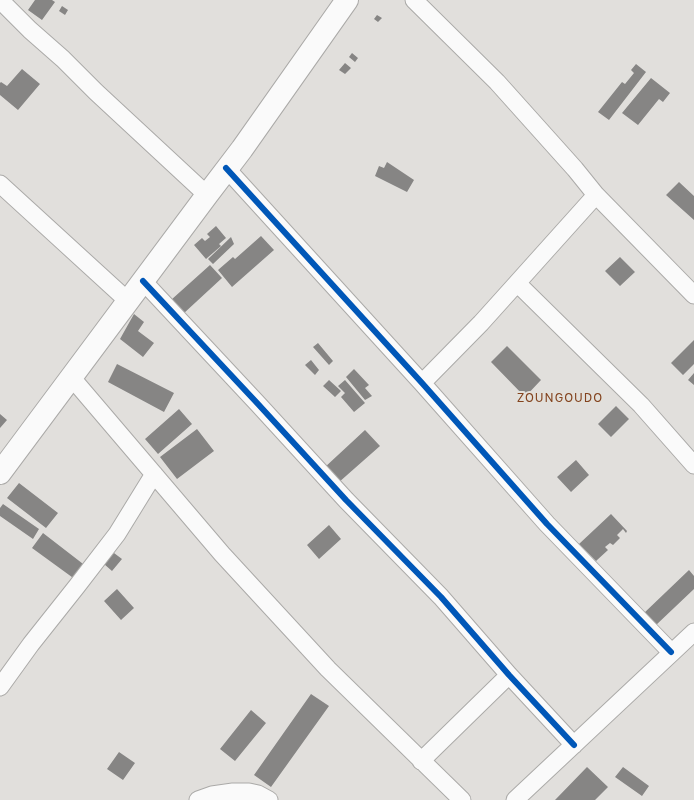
<!DOCTYPE html>
<style>
body{margin:0}
canvas{display:block;background:#e1dfdc}
</style>
<canvas width="694" height="800"></canvas>
<script>
const g = document.querySelector('canvas').getContext('2d');
g.lineJoin = 'round';
function fillPath(path, color) {
  g.fillStyle = color;
  g.fill(path, 'evenodd');
}
function poly(rows) {
  const path = new Path2D();
  for (const r of rows) {
    path.moveTo(r[0], r[1]);
    for (let i = 2; i < r.length; i += 2) path.lineTo(r[i], r[i + 1]);
  }
  return path;
}
function strokePath(path, color, width, dash) {
  g.strokeStyle = color;
  g.lineWidth = width;
  g.lineCap = dash ? 'butt' : 'round';
  g.setLineDash(dash || []);
  g.stroke(path);
}
function drawText(font, color, halo, rows, align = 'center') {
  g.font = font + ' "Golos Text",sans-serif';
  g.lineWidth = 4;
  g.setLineDash([]);
  g.textBaseline = 'middle';
  g.strokeStyle = halo;
  g.fillStyle = color;
  for (const [text, x, y, turn = 0] of rows) {
    g.save();
    g.translate(x, y);
    g.rotate((+turn || 0) * Math.PI / 180);
    g.textAlign = isNaN(turn) ? turn : align;
    if (halo) g.strokeText(text, 0, 0);
    g.fillText(text, 0, 0);
    g.restore();
  }
}
fillPath(poly([
 [35,0,52,0,55,2,42,20,28,10],
 [62,6,68,10,65,15,59,11],
 [377,15,382,18,378,22,374,19],
 [352,53,358,58,355,62,349,57],
 [345,63,351,68,345,74,339,70],
 [636,64,646,72,609,120,598,112,622,82,625,84,634,73,631,70],
 [22,69,40,84,18,110,0,95,0,83,1,82,7,86],
 [651,78,670,93,663,102,659,99,638,125,622,113],
 [387,162,414,180,407,192,375,176,379,166,384,168],
 [679,182,694,196,694,220,666,195],
 [216,226,226,238,219,244,221,246,206,259,194,245,202,238,205,241,210,237,207,234],
 [261,236,274,250,232,287,218,270,233,257,235,259],
 [231,237,234,244,213,264,208,259],
 [620,257,635,272,620,286,605,271],
 [210,265,222,278,183,314,171,300],
 [134,314,144,322,138,331,154,343,143,357,120,339],
 [694,340,694,364,683,375,671,363],
 [318,343,333,361,329,365,313,347],
 [507,346,541,380,525,397,491,362],
 [311,360,319,370,315,375,305,365],
 [117,364,174,393,164,412,108,382],
 [354,369,369,385,365,388,372,396,365,400,346,377],
 [694,373,694,385,688,380],
 [329,380,341,391,335,397,323,386],
 [345,380,365,403,354,412,341,397,345,393,338,386],
 [616,406,629,419,611,437,598,424],
 [179,409,192,424,158,454,145,439],
 [0,414,7,420,0,428],
 [197,429,214,451,177,479,160,457],
 [365,430,380,446,338,483,324,468],
 [576,460,589,475,571,492,557,477],
 [19,483,58,513,46,528,7,498],
 [3,504,39,529,33,539,0,516,0,508],
 [611,514,627,531,626,533,623,529,617,535,620,538,613,545,610,543,605,547,608,550,596,561,579,544],
 [329,525,341,539,319,559,307,545],
 [43,533,87,567,76,580,32,548],
 [114,553,122,559,112,571,104,564],
 [689,570,694,576,694,589,655,626,643,614],
 [117,589,134,608,121,620,104,601],
 [311,694,329,706,271,787,254,775],
 [251,710,266,723,235,761,220,749],
 [119,752,135,763,123,780,107,769],
 [587,767,608,787,595,800,555,800],
 [623,767,649,786,642,796,615,777]
]), '#868584');
const minor = poly([
 [0,0,30,30,63,59,96,92,207,195],
 [414,0,497,82,575,169,596,195,694,295],
 [226,168,422,383,547,524,671,652],
 [0,184,128,301],
 [143,281,258,404,346,500,441,597,509,675,574,745],
 [517,283,641,405,694,465],
 [72,378,222,554,328,669,462,800],
 [422,383,481,323,517,283,596,195],
 [0,687,31,644,77,586,117,534,154,474],
 [421,761,509,675],
 [198,800,212,795,233,792,249,792,258,794,269,800],
 [515,800,694,632]
]);
const secondary = poly([
 [0,473,207,195,242,149,347,0]
]);
strokePath(minor, '#abaaa8', 19);
strokePath(secondary, '#abaaa8', 24);
strokePath(minor, '#fafafa', 17);
strokePath(secondary, '#fafafa', 22);
strokePath(poly([
 [226,168,422,383,547,524,671,652],
 [143,281,258,404,346,500,441,597,509,675,574,745]
]), '#0057b8', 6);
g.letterSpacing = '1px';
drawText('12px', '#83431f', '#e2e0db', [
 ["ZOUNGOUDO",560,398]
]);
g.letterSpacing = '0px';
</script>
